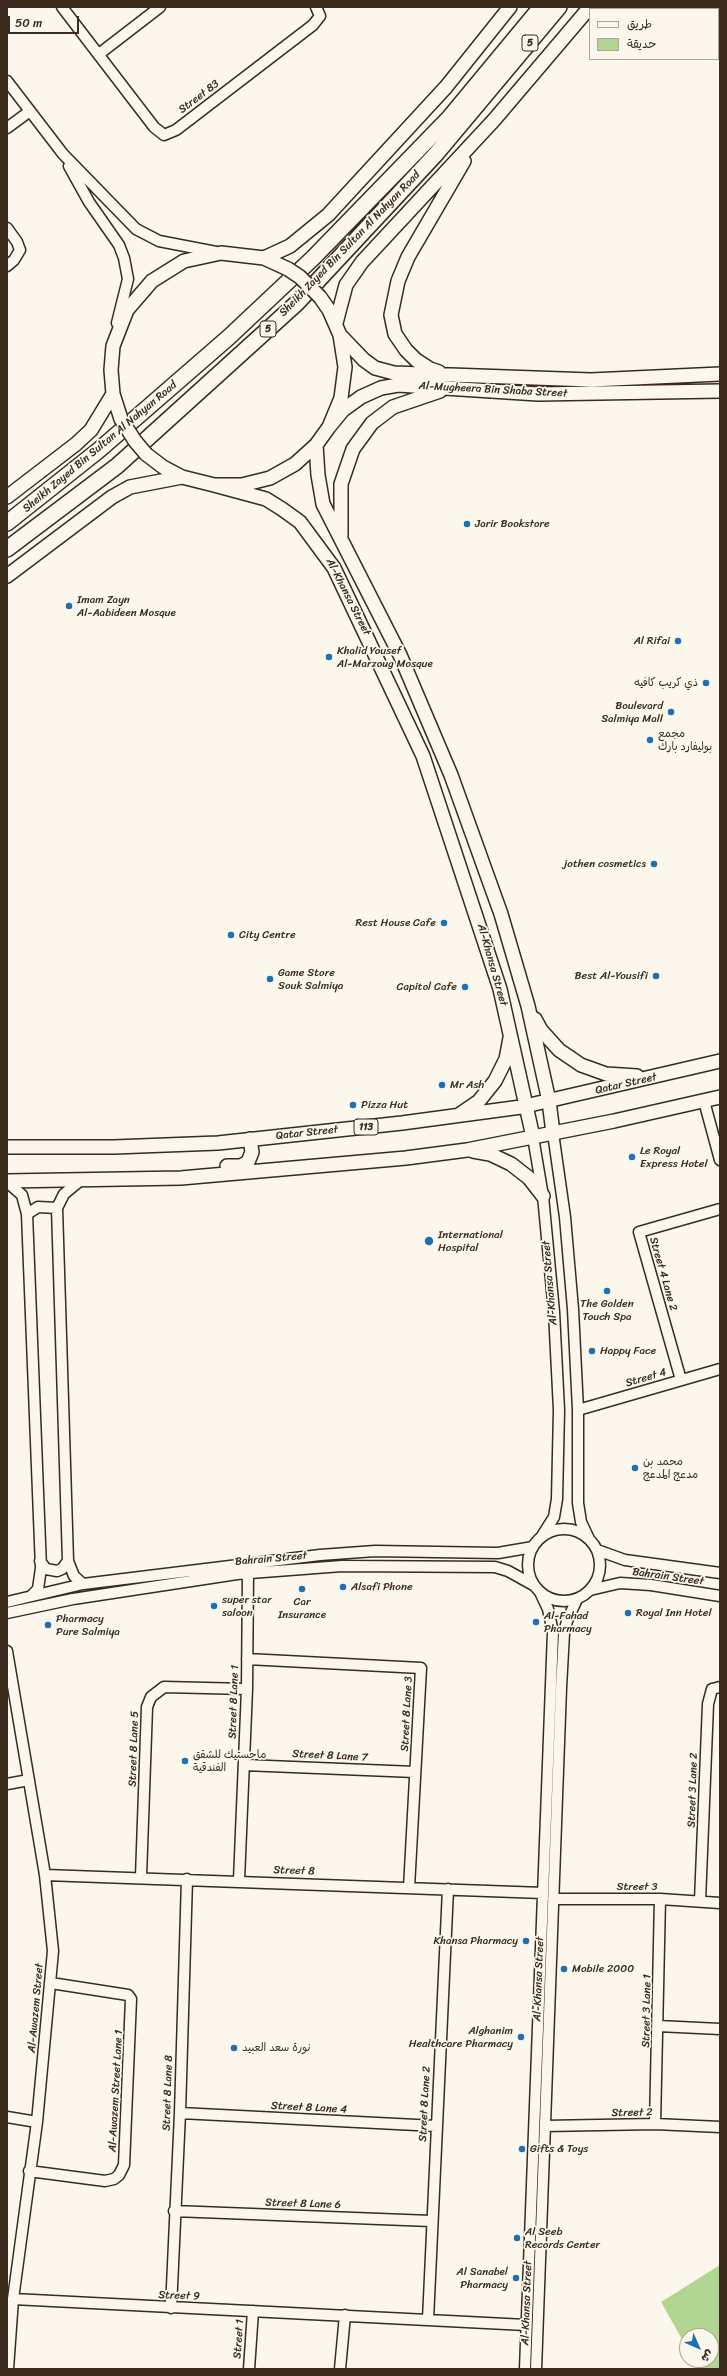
<!DOCTYPE html>
<meta charset="utf-8">
<style>
body{margin:0}
#map{position:relative;width:727px;height:2376px;overflow:hidden;background:#fbf7ec;font-family:Sriracha,"Playpen Sans Arabic",sans-serif}
canvas{display:block}
.frame{position:absolute;inset:0;border:8px solid #3b2a1e;pointer-events:none}
.legend{position:absolute;left:589px;top:8px;width:130px;height:52px;box-sizing:border-box;background:#fbf7ec;border:1px solid #aea59a;margin:0;padding:5px 7px;list-style:none;font-size:12px;color:#3b2a1e}
.legend li{display:flex;align-items:center;gap:8px;height:20px}
.legend b{width:20px;border:1px solid #aea59a}
.north{position:absolute;left:679px;top:2328px;width:40px;height:40px;box-sizing:border-box;background:#fbf7ec;border:1px solid #aea59a;border-radius:50%;rotate:135deg;font-size:11px;font-weight:700;line-height:16px;text-align:center;color:#3b2a1e}
.north::after{content:'';display:block;margin:auto;width:14px;height:18px;background:#1f6fb2;clip-path:polygon(50% 0,100% 100%,50% 72%,0 100%)}
.scale{position:absolute;left:8px;top:16px;width:71px;height:18px;box-sizing:border-box;border:2px solid #3b2a1e;border-top:0;padding-left:5px;font-size:12px;line-height:14px;white-space:nowrap;color:#3b2a1e;-webkit-text-stroke:3px #fbf7ec;paint-order:stroke}
</style>
<div id="map">
<canvas width="727" height="2376"></canvas>
<div class="frame"></div>
<ul class="legend">
<li><b style="height:5px;background:#fbf7ec"></b>طريق</li>
<li><b style="height:11px;background:#b0d692"></b>حديقة</li>
</ul>
<div class="north">ش</div>
<div class="scale">50 m</div>
</div>
<script>
const g = document.querySelector('canvas').getContext('2d');
g.lineJoin = 'round';
function fillPath(path, color) {
  g.fillStyle = color;
  g.fill(path, 'evenodd');
}
function poly(rows) {
  const path = new Path2D();
  for (const r of rows) {
    if (r.length === 3) {
      path.moveTo(r[0] + r[2], r[1]);
      path.arc(r[0], r[1], r[2], 0, 2 * Math.PI);
      continue;
    }
    path.moveTo(r[0], r[1]);
    for (let i = 2; i < r.length; i += 2) path.lineTo(r[i], r[i + 1]);
  }
  return path;
}
function strokePath(path, color, width, dash) {
  g.strokeStyle = color;
  g.lineWidth = width;
  g.lineCap = dash ? 'butt' : 'round';
  g.setLineDash(dash || []);
  g.stroke(path);
}
function drawText(font, color, halo, rows, align = 'center') {
  g.font = font + ' Sriracha,"Playpen Sans Arabic",sans-serif';
  g.lineWidth = 3.5;
  g.setLineDash([]);
  g.textBaseline = 'middle';
  g.strokeStyle = halo;
  g.fillStyle = color;
  for (const [text, x, y, turn = 0] of rows) {
    g.save();
    g.translate(x, y);
    g.rotate((+turn || 0) * Math.PI / 180);
    g.textAlign = isNaN(turn) ? turn : align;
    if (halo) g.strokeText(text, 0, 0);
    g.fillText(text, 0, 0);
    g.restore();
  }
}
fillPath(poly([
 [720,2265,720,2369,699,2369,694,2360,711,2360,711,2336,687,2336,687,2348,661,2302]
]), '#b0d692');
const minor = poly([
 [62,7,154,127,164,135,176,130,313,25,320,16,316,7],
 [99,54,160,7],
 [7,81,63,154,136,229,159,241,216,252],
 [7,128,30,111],
 [69,166,89,202,119,245,124,258,128,279,117,323],
 [7,228,17,242,20,250,14,260,7,266],
 [704,1101,720,1160],
 [553,1133,565,1217,573,1309,578,1410,578,1503,581,1522,589,1539],
 [533,1137,543,1196,554,1312,559,1410,557,1499,554,1517,542,1536],
 [81,1180,64,1194,57,1208,68,1561,74,1576,83,1584],
 [7,1182,22,1195,27,1214,41,1568,38,1589,31,1596],
 [27,1214,38,1207,57,1208],
 [681,1380,639,1232,720,1209],
 [578,1410,720,1369],
 [564,1565,36],
 [597,1550,625,1560,720,1573],
 [40,1561,46,1569,57,1571,62,1569,68,1561],
 [590,1590,620,1583,651,1585,720,1596],
 [7,1602,83,1584,320,1555,375,1551,498,1553,533,1547],
 [7,1613,73,1599,237,1574,342,1566,495,1567,508,1571,535,1586],
 [7,1651,45,1875,53,1951,37,2122,13,2299,8,2369],
 [247,1659,421,1668,409,1888],
 [244,1765,415,1772],
 [7,1784,29,1780],
 [45,1875,543,1893],
 [141,1877,147,1707,151,1697,164,1687,247,1689],
 [239,1880,247,1689,248,1573],
 [553,1899,660,1899,720,1903],
 [700,1901,708,1704,712,1689,720,1687],
 [658,2026,720,2029],
 [180,2113,436,2126],
 [7,2117,37,2122],
 [655,2124,660,1899],
 [545,2126,655,2124,720,2127],
 [29,2171,105,2181,114,2179,119,2175,124,2165,131,1999,128,1995,51,1983],
 [174,2211,431,2221],
 [13,2299,526,2325],
 [171,2308,180,2113,187,1879],
 [428,2320,448,1889],
 [249,2369,253,2311],
 [340,2369,345,2315],
 [525,2369,553,1632,548,1609,540,1592],
 [536,2369,561,1688,564,1633,567,1621,577,1599]
]);
const major = poly([
 [264,258,290,246,328,215,446,87,510,7],
 [336,323,346,285,362,262,494,120,590,7],
 [340,335,364,360,375,368,394,373,591,380,720,374],
 [439,372,430,369,416,360,406,350,395,334,391,315,398,281,408,257,464,161],
 [121,419,113,394,111,370,113,346,127,310,152,281,184,261,221,253,264,258,288,269],
 [329,427,343,410,361,397,381,388,398,385,538,394,720,391],
 [316,445,318,475,323,504,400,655,451,775,501,914,528,1006,549,1101,553,1133],
 [146,454,163,467,182,477,214,485,242,485,270,478,295,464,316,445,329,427,341,398,345,367,340,335,329,310,320,297],
 [214,485,266,499,282,509,300,522,334,568,423,756,500,989,533,1137],
 [7,497,76,444,91,430,113,394],
 [341,535,341,484,353,449,372,423,393,407,440,391],
 [7,576,112,497,130,487,182,477],
 [535,1019,541,1030,559,1050,581,1065,606,1074,637,1076],
 [460,1114,479,1101,495,1081,506,1059,510,1038],
 [7,1147,114,1147,218,1143,402,1123,521,1107,720,1061],
 [473,1151,490,1154,511,1164,529,1178,543,1196],
 [227,1166,241,1166,248,1162,252,1152,250,1139],
 [7,1181,181,1178,406,1158,467,1150,614,1121,720,1097]
]);
const highway = poly([
 [7,523,99,450,229,337,313,258,449,118,541,7],
 [7,549,117,466,297,303,436,154,559,7]
]);
strokePath(minor, '#3b2a1e', 13);
strokePath(major, '#3b2a1e', 16);
strokePath(highway, '#3b2a1e', 18);
strokePath(minor, '#fbf7ec', 10);
strokePath(major, '#fbf7ec', 13);
strokePath(highway, '#fbf7ec', 15);
const majorBridge = poly([
 [288,269,300,277,320,297],
 [121,419,135,441,146,454]
]);
strokePath(majorBridge, '#3b2a1e', 16, []);
strokePath(majorBridge, '#fbf7ec', 13);
for (const [x, y, r, color] of [
 [467,524,4,"#1f6fb2"],
 [69,606,4,"#1f6fb2"],
 [678,641,4,"#1f6fb2"],
 [329,657,4,"#1f6fb2"],
 [706,683,4,"#1f6fb2"],
 [671,712,4,"#1f6fb2"],
 [650,740,4,"#1f6fb2"],
 [654,864,4,"#1f6fb2"],
 [444,923,4,"#1f6fb2"],
 [231,935,4,"#1f6fb2"],
 [656,976,4,"#1f6fb2"],
 [270,979,4,"#1f6fb2"],
 [465,987,4,"#1f6fb2"],
 [442,1085,4,"#1f6fb2"],
 [353,1105,4,"#1f6fb2"],
 [632,1157,4,"#1f6fb2"],
 [429,1241,5,"#1f6fb2"],
 [607,1291,4,"#1f6fb2"],
 [592,1351,4,"#1f6fb2"],
 [635,1468,4,"#1f6fb2"],
 [343,1587,4,"#1f6fb2"],
 [302,1589,4,"#1f6fb2"],
 [214,1606,4,"#1f6fb2"],
 [628,1613,4,"#1f6fb2"],
 [536,1622,4,"#1f6fb2"],
 [48,1625,4,"#1f6fb2"],
 [185,1761,4,"#1f6fb2"],
 [526,1941,4,"#1f6fb2"],
 [564,1969,4,"#1f6fb2"],
 [521,2037,4,"#1f6fb2"],
 [234,2048,4,"#1f6fb2"],
 [522,2149,4,"#1f6fb2"],
 [517,2238,4,"#1f6fb2"],
 [516,2278,4,"#1f6fb2"]
]) {
  const dot = new Path2D();
  dot.arc(x, y, r, 0, 2 * Math.PI);
  g.fillStyle = color;
  g.fill(dot);
  strokePath(dot, '#fbf7ec', 1.5);
}
for (const [x, y, w] of [
 [530,43,16],
 [268,329,16],
 [366,1127,24]
]) {
  const box = new Path2D();
  box.roundRect(x - w / 2, y - 8, w, 16, 3);
  g.fillStyle = '#fbf7ec';
  g.fill(box);
  strokePath(box, '#3b2a1e', 1);
}
drawText('bold 10px', '#3b2a1e', null, [
 ["5",530,43],
 ["5",268,329],
 ["113",366,1127]
]);
drawText('11px', '#3b2a1e', '#fbf7ec', [
 ["Street 83",199,97,-37],
 ["Sheikh Zayed Bin Sultan Al Nahyan Road",350,244,-46],
 ["Al-Mugheera Bin Shaba Street",493,390,3],
 ["Sheikh Zayed Bin Sultan Al Nahyan Road",100,447,-40],
 ["Al-Khansa Street",348,597,63],
 ["Al-Khansa Street",492,965,74],
 ["Qatar Street",626,1084,-13],
 ["Qatar Street",307,1133,-6],
 ["Street 4 Lane 2",663,1274,74],
 ["Al-Khansa Street",550,1283,-95],
 ["Street 4",646,1378,-16],
 ["Bahrain Street",271,1559,-5],
 ["Bahrain Street",668,1577,8],
 ["Street 8 Lane 1",234,1702,-88],
 ["Street 8 Lane 3",407,1714,-87],
 ["Street 8 Lane 5",134,1749,-88],
 ["Street 8 Lane 7",330,1756,3],
 ["Street 3 Lane 2",693,1790,-88],
 ["Street 8",294,1871,2],
 ["Street 3",637,1887],
 ["Al-Khansa Street",539,1979,-88],
 ["Al-Awazem Street",36,2008,-85],
 ["Street 3 Lane 1",647,2011,-89],
 ["Al-Awazem Street Lane 1",116,2091,-87],
 ["Street 8 Lane 8",168,2093,-88],
 ["Street 8 Lane 2",425,2104,-87],
 ["Street 8 Lane 4",309,2108,3],
 ["Street 2",632,2113,-1],
 ["Street 8 Lane 6",303,2204,2],
 ["Street 9",179,2296,2],
 ["Al-Khansa Street",527,2303,-88],
 ["Street 1",239,2339,-86]
]);
drawText('11px', '#3b2a1e', '#fbf7ec', [
 ["Jarir Bookstore",475,524],
 ["Imam Zayn",77,600],
 ["Al-Aabideen Mosque",77,613],
 ["Al Rifai",670,641,"right"],
 ["Khalid Yousef",337,651],
 ["Al-Marzoug Mosque",337,664],
 ["ذي كريب كافيه",698,683,"right"],
 ["Boulevard",663,706,"right"],
 ["Salmiya Mall",663,719,"right"],
 ["مجمع",658,734],
 ["بوليفارد بارك",658,747],
 ["jothen cosmetics",646,864,"right"],
 ["Rest House Cafe",436,923,"right"],
 ["City Centre",239,935],
 ["Game Store",278,973],
 ["Souk Salmiya",278,986],
 ["Best Al-Yousifi",648,976,"right"],
 ["Capitol Cafe",457,987,"right"],
 ["Mr Ash",450,1085],
 ["Pizza Hut",361,1105],
 ["Le Royal",640,1151],
 ["Express Hotel",640,1164],
 ["International",438,1235],
 ["Hospital",438,1248],
 ["The Golden",607,1304,"center"],
 ["Touch Spa",607,1317,"center"],
 ["Happy Face",600,1351],
 ["محمد بن",643,1462],
 ["مدعج المدعج",643,1475],
 ["Alsafi Phone",351,1587],
 ["super star",222,1600],
 ["saloon",222,1613],
 ["Car",302,1602,"center"],
 ["Insurance",302,1615,"center"],
 ["Royal Inn Hotel",636,1613],
 ["Al-Fahad",544,1616],
 ["Pharmacy",544,1629],
 ["Pharmacy",56,1619],
 ["Pure Salmiya",56,1632],
 ["ماجستيك للشقق",193,1755],
 ["الفندقية",193,1768],
 ["Khansa Pharmacy",518,1941,"right"],
 ["Mobile 2000",572,1969],
 ["Alghanim",513,2031,"right"],
 ["Healthcare Pharmacy",513,2044,"right"],
 ["نورة سعد العبيد",242,2048],
 ["Gifts & Toys",530,2149],
 ["Al Seeb",525,2232],
 ["Records Center",525,2245],
 ["Al Sanabel",508,2272,"right"],
 ["Pharmacy",508,2285,"right"]
], 'left');
</script>
